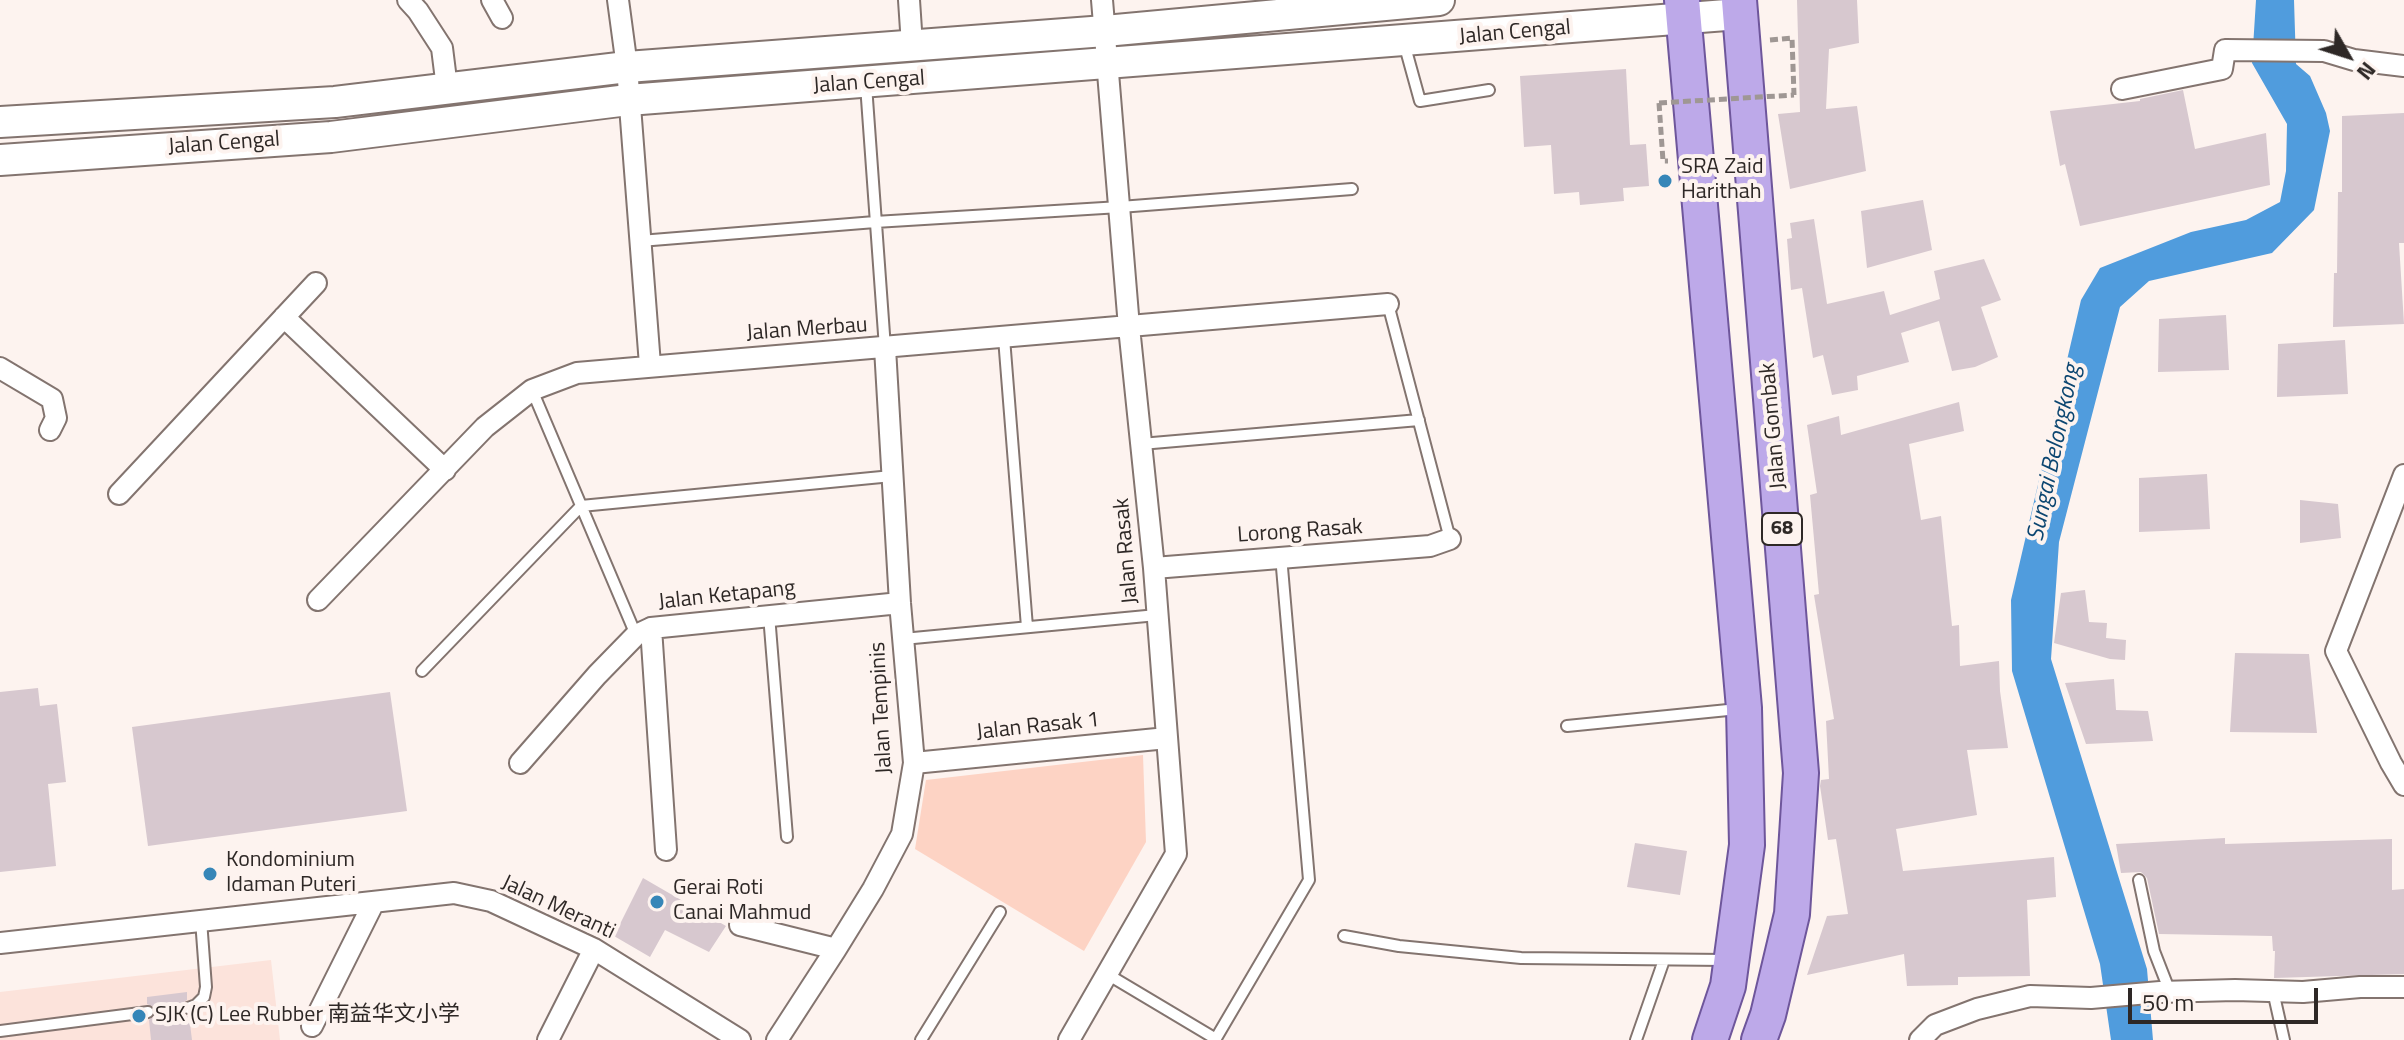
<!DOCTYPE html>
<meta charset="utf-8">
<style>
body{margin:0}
#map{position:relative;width:2404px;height:1040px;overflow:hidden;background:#fdf3ef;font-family:"Titillium Web",sans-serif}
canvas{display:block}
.north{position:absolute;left:2308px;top:16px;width:80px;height:80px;-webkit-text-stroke:6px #fdf3ef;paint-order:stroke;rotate:129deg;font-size:22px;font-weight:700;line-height:32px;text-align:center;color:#2e2826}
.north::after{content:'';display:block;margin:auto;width:28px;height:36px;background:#2e2826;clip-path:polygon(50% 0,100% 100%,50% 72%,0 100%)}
.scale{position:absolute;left:2128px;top:988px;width:190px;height:36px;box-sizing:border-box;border:4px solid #2e2826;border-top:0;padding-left:10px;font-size:24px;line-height:28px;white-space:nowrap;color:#2e2826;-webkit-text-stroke:6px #fdf3ef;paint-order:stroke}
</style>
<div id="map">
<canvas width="2404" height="1040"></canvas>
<div class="north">N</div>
<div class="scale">50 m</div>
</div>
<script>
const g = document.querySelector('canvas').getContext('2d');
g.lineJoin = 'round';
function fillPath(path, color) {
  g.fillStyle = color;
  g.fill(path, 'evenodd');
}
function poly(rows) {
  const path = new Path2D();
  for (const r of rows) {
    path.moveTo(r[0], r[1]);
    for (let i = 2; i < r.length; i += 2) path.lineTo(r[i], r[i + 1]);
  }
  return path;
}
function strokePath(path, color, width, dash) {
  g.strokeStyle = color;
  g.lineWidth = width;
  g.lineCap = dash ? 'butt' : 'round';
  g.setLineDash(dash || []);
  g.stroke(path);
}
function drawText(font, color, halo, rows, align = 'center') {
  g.font = font + ' "Titillium Web","Noto Sans SC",sans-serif';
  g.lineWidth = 8;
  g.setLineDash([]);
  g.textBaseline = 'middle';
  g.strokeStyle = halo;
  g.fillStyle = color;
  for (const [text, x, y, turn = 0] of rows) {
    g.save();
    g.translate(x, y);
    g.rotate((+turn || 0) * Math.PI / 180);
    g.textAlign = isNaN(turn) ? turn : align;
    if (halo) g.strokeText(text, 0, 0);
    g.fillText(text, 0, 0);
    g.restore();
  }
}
fillPath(poly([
 [271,960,280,1040,0,1040,0,992]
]), '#fce3db');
fillPath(poly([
 [1143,755,1146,842,1084,951,915,849,926,780]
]), '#fdd3c4');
fillPath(poly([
 [2256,0,2294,0,2296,64,2310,76,2326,113,2330,131,2314,210,2272,253,2149,281,2120,307,2059,542,2051,659,2147,969,2153,1040,2111,1040,2100,964,2012,671,2011,600,2081,300,2100,268,2191,232,2246,220,2280,202,2286,171,2287,124,2252,63]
]), '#509cdd');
fillPath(poly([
 [1797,0,1857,0,1859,43,1829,49,1826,109,1857,106,1866,171,1790,189,1778,114,1800,112],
 [1626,69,1630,145,1646,144,1649,186,1623,188,1624,201,1580,205,1579,192,1554,194,1551,145,1524,147,1520,76],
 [2183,90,2195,149,2266,133,2270,185,2080,226,2065,164,2060,166,2050,111,2140,101,2140,99],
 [2404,113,2404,243,2399,243,2404,324,2333,327,2334,273,2337,273,2338,192,2342,192,2342,116],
 [1923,200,1932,250,1867,268,1861,211],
 [1814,219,1827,304,1884,291,1890,315,1940,299,1934,271,1984,259,2001,300,1981,307,1998,357,1975,367,1952,371,1939,321,1901,333,1909,362,1857,376,1858,390,1832,395,1823,355,1813,358,1802,288,1791,290,1787,239,1792,238,1790,223],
 [2226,315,2229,370,2158,372,2159,319],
 [2345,340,2348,394,2277,397,2278,344],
 [1959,402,1964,431,1909,444,1921,520,1941,516,1952,626,1959,625,1960,666,1999,661,2000,691,2008,748,1967,750,1977,815,1896,829,1903,871,2054,857,2056,897,2027,900,2030,976,1958,977,1958,985,1907,986,1904,954,1807,975,1827,916,1848,914,1836,839,1828,840,1820,786,1821,780,1829,779,1826,721,1834,719,1814,595,1819,594,1810,495,1817,493,1807,425,1839,416,1841,435],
 [2207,474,2210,529,2139,532,2139,478],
 [2300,500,2338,504,2341,538,2300,543],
 [2085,590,2089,622,2107,623,2106,638,2126,640,2125,660,2110,659,2054,643,2061,593],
 [2235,653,2309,654,2317,733,2230,732],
 [2114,679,2116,710,2148,711,2153,741,2086,744,2065,683],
 [38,688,40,706,57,704,66,782,48,784,56,866,0,872,0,692],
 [390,692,407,811,148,846,132,727],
 [2225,838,2225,844,2392,839,2392,890,2404,889,2404,974,2274,978,2275,951,2273,951,2272,936,2159,934,2147,878,2141,872,2121,873,2116,844],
 [1635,843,1687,851,1680,895,1627,887],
 [643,878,726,926,709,952,665,930,650,957,614,936],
 [187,992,187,1000,181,1004,180,1010,184,1015,189,1016,192,1040,151,1040,149,1020,156,1012,154,1007,147,1004,147,997]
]), '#d7c8cf');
const lane = poly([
 [1404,43,1420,101,1489,90],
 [866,85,885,348],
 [640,241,875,222,1120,207,1352,189],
 [1388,304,1450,539],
 [1004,338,1027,627],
 [532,390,636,635],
 [1141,444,1419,420],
 [769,615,787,837],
 [903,639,1157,615],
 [422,671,581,506,892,476],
 [1567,726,1738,709],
 [2139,880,2154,951,2170,992],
 [1344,936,1399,946,1521,958,1726,960],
 [1107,974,1216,1039],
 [2273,991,2284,1040],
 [188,1008,196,1005,204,997,206,987,201,920],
 [0,1031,148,1012],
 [921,1040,1000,912],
 [1215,1040,1309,880,1281,556],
 [1636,1040,1664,960]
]);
const street = poly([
 [408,0,418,11,442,48,447,88],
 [492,0,502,18],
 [618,0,627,67,650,365],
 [909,0,912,45],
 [2122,89,2222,69,2225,50,2324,51,2354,60,2404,66],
 [284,317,445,470],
 [0,368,52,399,56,418,50,430],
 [2404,475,2336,651,2391,763,2404,785],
 [119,494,316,283],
 [1154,568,1430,546,1450,539],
 [318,600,485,427,532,390,577,373,1388,304],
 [651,628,666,850],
 [520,763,597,675,636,635,651,628,900,603],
 [914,763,1167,738],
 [740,925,836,949,873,889,902,834,914,763,900,603,885,348],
 [0,943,454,893,491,901,594,949,740,1040],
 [312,1026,374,902],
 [548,1040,594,949],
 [777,1040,836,949],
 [1069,1040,1176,854,1154,568,1129,327,1102,0],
 [1920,1040,1935,1025,1977,1009,2030,996,2091,998,2160,992,2235,990,2303,992,2360,987,2404,987]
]);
const secondary = poly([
 [0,122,335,102,627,67,1105,31,1439,0],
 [0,160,331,137,628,100,1739,14]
]);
const primary = poly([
 [1682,0,1744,708,1747,845,1728,986,1710,1040],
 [1739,0,1801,773,1792,914,1768,1015,1759,1040]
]);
strokePath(lane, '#83746f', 14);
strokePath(street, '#83746f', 24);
strokePath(secondary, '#83746f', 34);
strokePath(primary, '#6e569b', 38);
strokePath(poly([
 [1770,40,1792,38,1794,95],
 [1659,103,1663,161,1668,161]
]), '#9f9794', 5, [8, 4]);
strokePath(lane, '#fff', 10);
strokePath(street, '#fff', 20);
strokePath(secondary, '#fff', 30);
strokePath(primary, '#bda9e9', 34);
strokePath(poly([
 [1659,103,1794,95]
]), '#9f9794', 5, [8, 4]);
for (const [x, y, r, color] of [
 [1665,181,8,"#3686b8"],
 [210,874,8,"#3686b8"],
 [657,902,8,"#3686b8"],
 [139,1016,8,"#3686b8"]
]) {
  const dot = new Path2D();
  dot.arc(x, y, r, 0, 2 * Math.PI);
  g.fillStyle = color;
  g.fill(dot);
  strokePath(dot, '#fdf3ef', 3);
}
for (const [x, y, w] of [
 [1782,529,40]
]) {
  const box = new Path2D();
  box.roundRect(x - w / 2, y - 16, w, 32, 6);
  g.fillStyle = '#fdf3ef';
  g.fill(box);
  strokePath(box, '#2e2826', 2);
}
drawText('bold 20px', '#2e2826', null, [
 ["68",1782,529]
]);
drawText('22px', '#2e2826', '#fdf3ef', [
 ["Jalan Cengal",1515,33,-5],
 ["Jalan Cengal",869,83,-4],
 ["Jalan Cengal",224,144,-4],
 ["Jalan Merbau",807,330,-4],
 ["Jalan Gombak",1774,426,-95],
 ["Lorong Rasak",1300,532,-4],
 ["Jalan Rasak",1127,551,-95],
 ["Jalan Ketapang",727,596,-6],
 ["Jalan Tempinis",882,708,-93],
 ["Jalan Rasak 1",1038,727,-6],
 ["Jalan Meranti",558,908,25]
]);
drawText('22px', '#2e2826', '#fdf3ef', [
 ["SRA Zaid",1681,168],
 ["Harithah",1681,193],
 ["Kondominium",226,861],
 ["Idaman Puteri",226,886],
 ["Gerai Roti",673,889],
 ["Canai Mahmud",673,914],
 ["SJK (C) Lee Rubber 南益华文小学",155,1016]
], 'left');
drawText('italic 24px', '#0c4671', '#fdf3ef', [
 ["Sungai Belongkong",2055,453,-78]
]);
</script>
